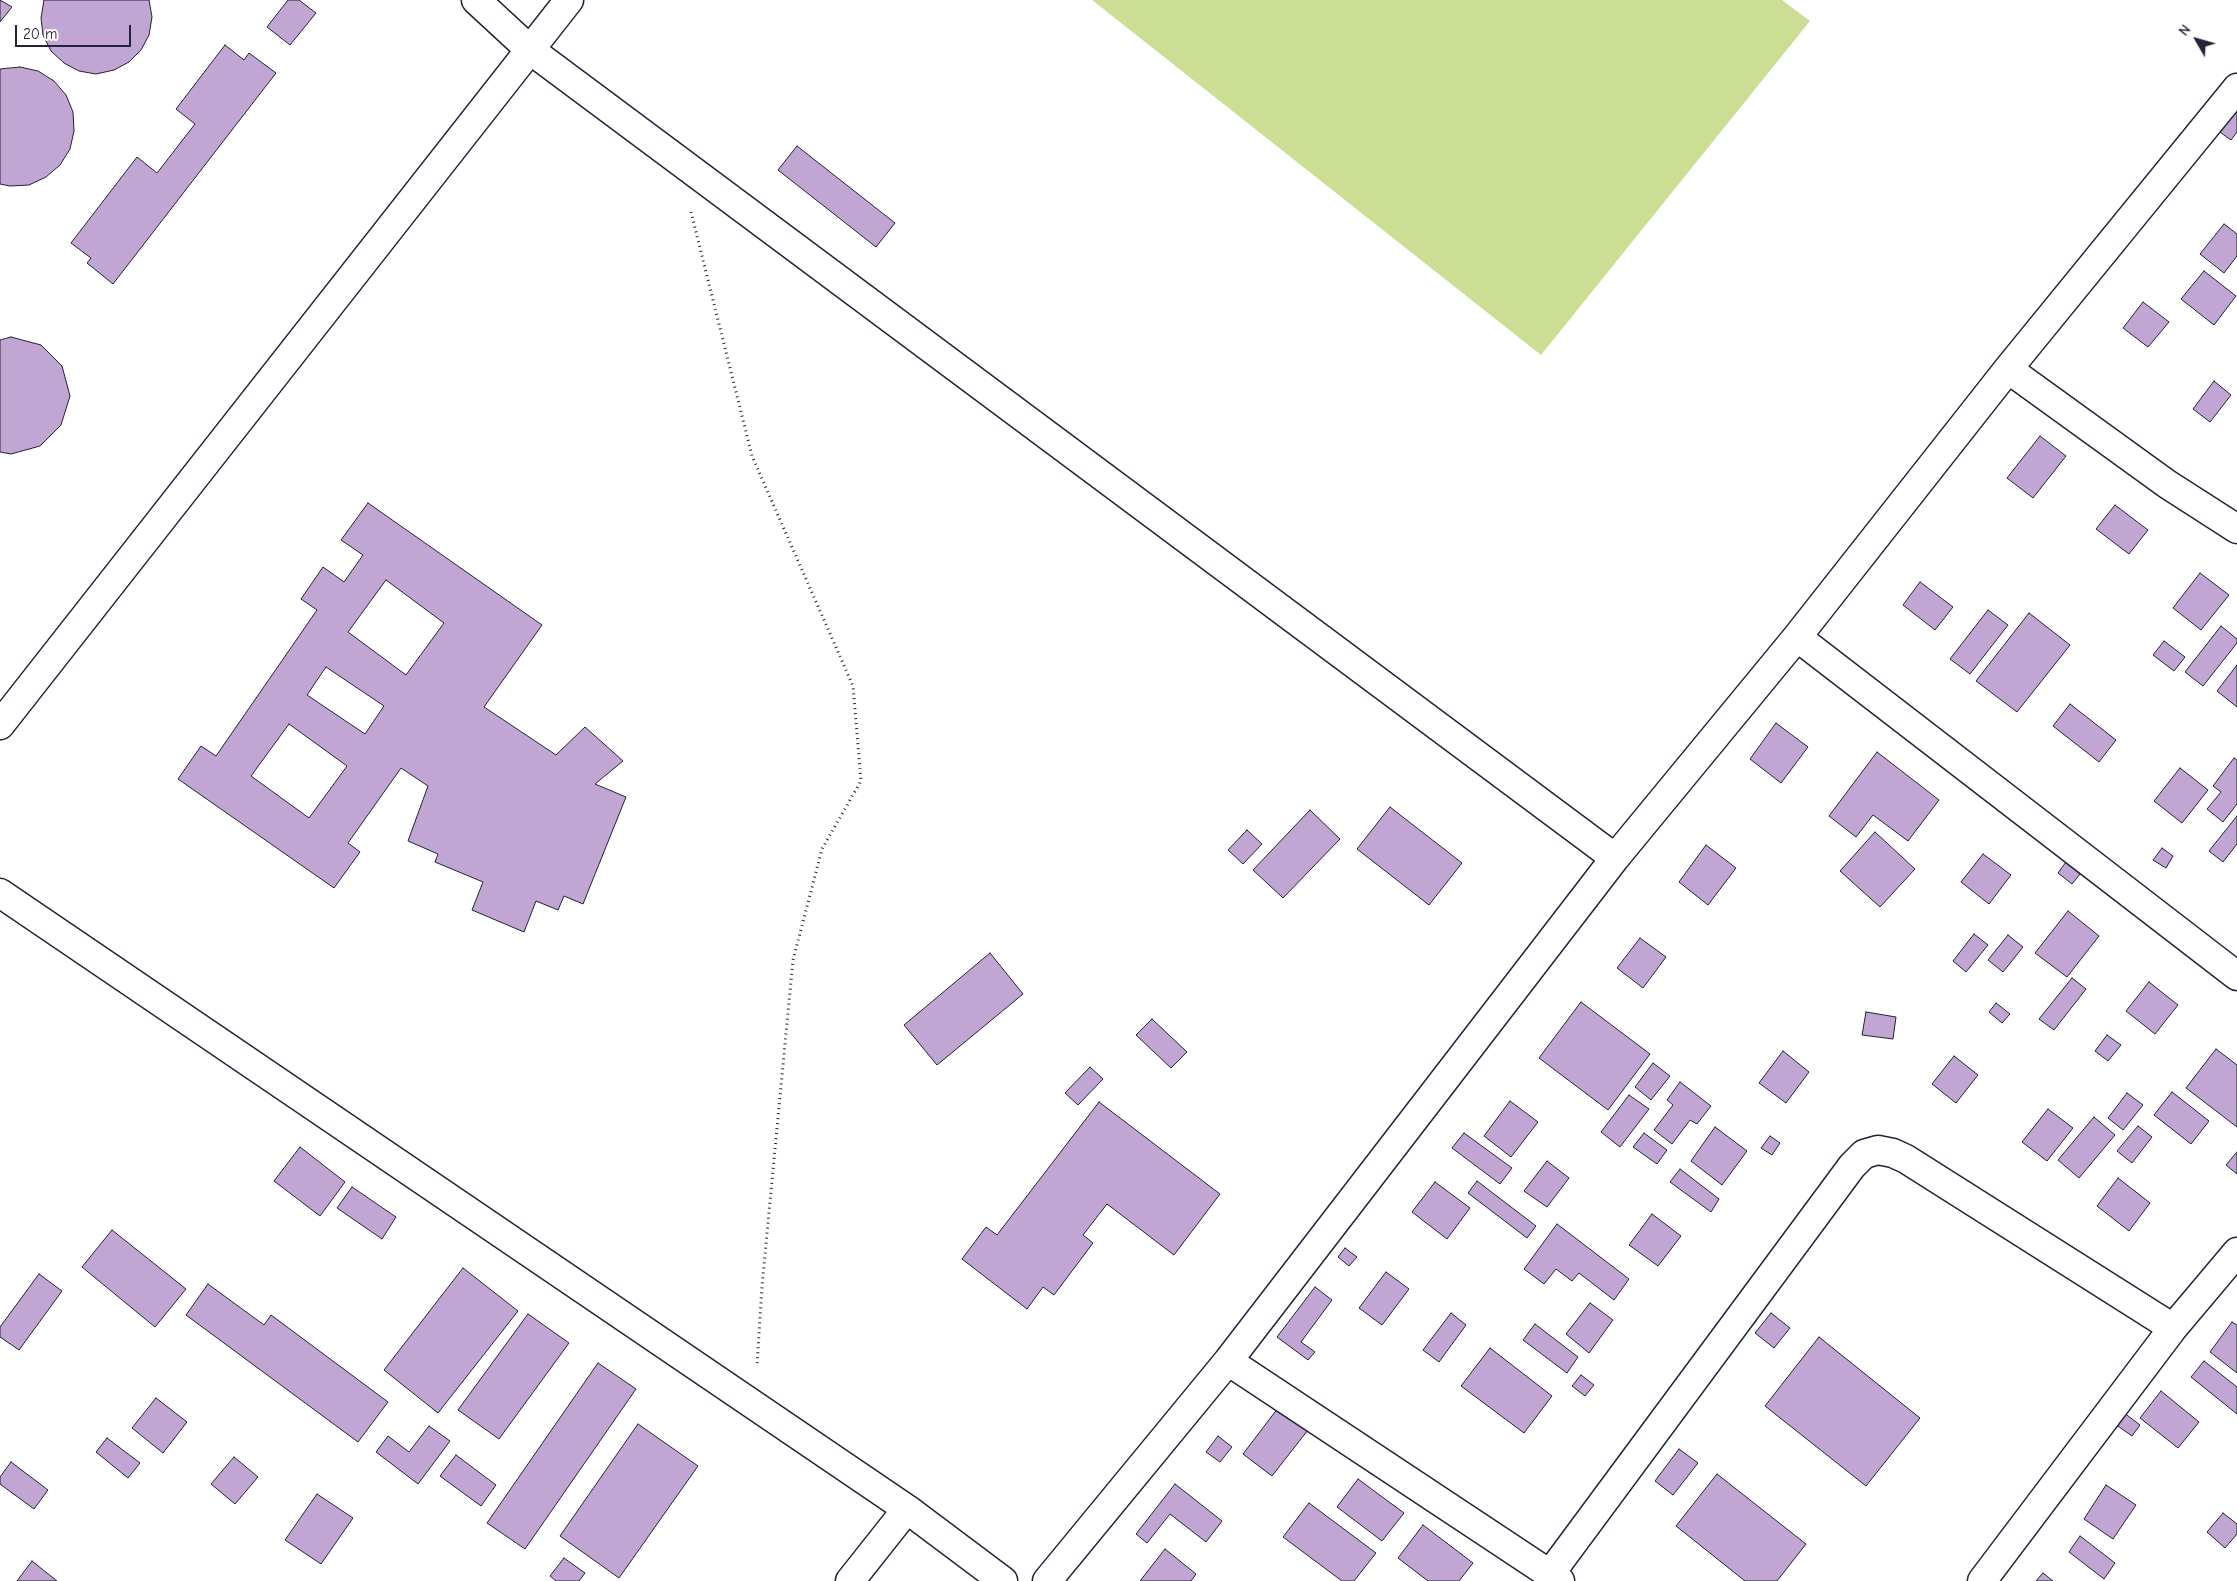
<!DOCTYPE html>
<style>
body{margin:0}
#map{position:relative;width:2237px;height:1581px;overflow:hidden;background:#fff;font-family:"Comic Neue",sans-serif}
canvas{display:block}
.north{position:absolute;left:2172px;top:15px;width:50px;height:50px;-webkit-text-stroke:4px #fff;paint-order:stroke;rotate:308deg;font-size:14px;font-weight:700;line-height:20px;text-align:center;color:#22223b}
.north::after{content:'';display:block;margin:auto;width:18px;height:22px;background:#22223b;clip-path:polygon(50% 0,100% 100%,50% 72%,0 100%)}
.scale{position:absolute;left:15px;top:25px;width:116px;height:22px;box-sizing:border-box;border:2px solid #22223b;border-top:0;padding-left:6px;font-size:15px;line-height:18px;white-space:nowrap;color:#22223b;-webkit-text-stroke:4px #fff;paint-order:stroke}
</style>
<div id="map">
<canvas width="2237" height="1581"></canvas>
<div class="north">N</div>
<div class="scale">20 m</div>
</div>
<script>
const g = document.querySelector('canvas').getContext('2d');
g.lineJoin = 'round';
function fillPath(path, color) {
  g.fillStyle = color;
  g.fill(path, 'evenodd');
}
function poly(rows) {
  const path = new Path2D();
  for (const r of rows) {
    path.moveTo(r[0], r[1]);
    for (let i = 2; i < r.length; i += 2) path.lineTo(r[i], r[i + 1]);
  }
  return path;
}
function strokePath(path, color, width, dash) {
  g.strokeStyle = color;
  g.lineWidth = width;
  g.lineCap = dash ? 'butt' : 'round';
  g.setLineDash(dash || []);
  g.stroke(path);
}
fillPath(poly([
 [1092,0,1782,0,1810,21,1541,355]
]), '#cbde93');
const building = poly([
 [0,0,12,7,0,22,0,0],
 [44,0,149,0,152,17,149,35,141,50,129,62,114,70,96,74,79,71,64,63,51,51,43,35,41,18,44,0],
 [288,0,299,0,316,13,290,45,267,27,288,0],
 [225,45,244,60,249,53,276,73,113,284,87,263,91,258,71,243,137,157,157,173,195,124,176,109,225,45],
 [20,67,38,71,54,81,66,95,73,112,74,131,70,149,60,165,46,177,29,185,10,186,0,184,0,69,20,67],
 [2237,105,2237,132,2231,140,2217,130,2237,105],
 [797,146,895,223,876,247,778,170,797,146],
 [2224,224,2237,234,2237,256,2224,273,2200,254,2224,224],
 [2204,271,2236,296,2214,325,2181,299,2204,271],
 [2143,302,2169,322,2148,347,2123,328,2143,302],
 [11,337,41,345,62,366,70,396,61,425,40,446,11,454,0,452,0,340,11,337],
 [2214,381,2231,395,2210,422,2193,409,2214,381],
 [2040,436,2066,456,2033,498,2007,478,2040,436],
 [368,503,542,625,484,707,556,755,585,727,623,761,595,784,626,797,583,904,564,896,558,910,536,901,524,932,472,910,483,882,435,862,438,854,408,841,428,786,401,768,348,843,360,852,334,888,178,779,201,746,216,756,317,610,301,599,323,567,344,582,363,555,341,540,368,503],
 [386,580,444,623,406,675,348,632,386,580],
 [326,667,384,706,365,734,307,695,326,667],
 [289,724,347,766,309,818,251,776,289,724],
 [2115,505,2148,530,2129,554,2096,529,2115,505],
 [2200,573,2229,595,2201,630,2173,608,2200,573],
 [1920,582,1953,607,1935,630,1903,605,1920,582],
 [1988,610,2008,625,1970,674,1950,659,1988,610],
 [2029,613,2070,645,2017,712,1976,681,2029,613],
 [2221,626,2237,639,2237,643,2203,686,2185,672,2221,626],
 [2164,641,2185,657,2174,671,2153,655,2164,641],
 [2237,665,2237,707,2217,691,2237,665],
 [2070,704,2116,740,2099,762,2053,726,2070,704],
 [1776,723,1808,747,1781,783,1750,759,1776,723],
 [1877,752,1939,800,1908,841,1873,815,1856,837,1829,816,1877,752],
 [2234,758,2237,760,2237,804,2223,822,2207,809,2221,792,2213,786,2234,758],
 [2180,768,2208,790,2182,823,2154,801,2180,768],
 [1390,807,1462,863,1429,905,1357,849,1390,807],
 [1310,810,1340,839,1283,898,1253,870,1310,810],
 [2237,816,2237,844,2223,862,2209,851,2237,816],
 [1247,830,1262,844,1243,864,1228,850,1247,830],
 [1875,832,1915,869,1880,907,1840,871,1875,832],
 [1706,845,1736,868,1708,905,1679,882,1706,845],
 [2162,848,2173,856,2166,868,2153,860,2162,848],
 [1983,854,2011,875,1989,904,1961,882,1983,854],
 [2066,862,2080,874,2072,884,2058,873,2066,862],
 [2068,911,2099,936,2067,977,2035,953,2068,911],
 [1974,934,1988,945,1966,972,1953,961,1974,934],
 [2008,935,2023,947,2003,972,1988,960,2008,935],
 [1640,938,1666,957,1643,988,1617,968,1640,938],
 [990,953,1023,994,937,1065,904,1025,990,953],
 [2072,978,2086,989,2054,1030,2039,1019,2072,978],
 [2149,982,2178,1005,2155,1034,2126,1011,2149,982],
 [1581,1002,1650,1054,1608,1110,1539,1058,1581,1002],
 [1996,1003,2010,1014,2002,1023,1989,1012,1996,1003],
 [1866,1012,1896,1017,1893,1039,1862,1035,1866,1012],
 [1152,1019,1187,1052,1171,1068,1136,1035,1152,1019],
 [2107,1035,2121,1045,2108,1061,2095,1051,2107,1035],
 [2216,1049,2237,1065,2237,1127,2186,1088,2216,1049],
 [1783,1051,1809,1072,1786,1103,1759,1083,1783,1051],
 [1954,1056,1978,1075,1956,1103,1932,1084,1954,1056],
 [1653,1063,1670,1076,1651,1100,1635,1087,1653,1063],
 [1090,1067,1103,1079,1078,1105,1065,1093,1090,1067],
 [1680,1082,1711,1106,1697,1124,1690,1120,1672,1144,1654,1130,1673,1105,1667,1100,1680,1082],
 [2172,1092,2209,1121,2191,1144,2154,1115,2172,1092],
 [2127,1093,2143,1105,2123,1130,2108,1118,2127,1093],
 [1629,1095,1649,1109,1620,1147,1601,1132,1629,1095],
 [1510,1101,1538,1122,1511,1157,1484,1136,1510,1101],
 [1099,1102,1220,1194,1174,1255,1107,1204,1083,1235,1093,1243,1054,1295,1043,1287,1027,1309,962,1259,986,1227,997,1235,1099,1102],
 [2048,1109,2073,1128,2047,1161,2022,1142,2048,1109],
 [2094,1117,2115,1135,2079,1178,2058,1160,2094,1117],
 [2138,1126,2152,1137,2132,1163,2117,1151,2138,1126],
 [1715,1127,1747,1151,1722,1185,1691,1161,1715,1127],
 [1464,1133,1512,1168,1500,1184,1452,1148,1464,1133],
 [1644,1133,1667,1150,1657,1164,1633,1147,1644,1133],
 [1770,1136,1780,1143,1772,1155,1761,1148,1770,1136],
 [300,1147,345,1182,320,1216,274,1181,300,1147],
 [2237,1152,2237,1174,2226,1165,2237,1152],
 [1547,1161,1569,1178,1547,1207,1524,1191,1547,1161],
 [1680,1169,1719,1199,1711,1212,1670,1182,1680,1169],
 [2118,1178,2150,1203,2129,1231,2097,1206,2118,1178],
 [1477,1181,1536,1226,1527,1238,1468,1193,1477,1181],
 [1435,1182,1470,1208,1447,1239,1412,1212,1435,1182],
 [352,1187,396,1217,382,1239,337,1208,352,1187],
 [1652,1214,1681,1236,1658,1266,1629,1245,1652,1214],
 [1557,1224,1629,1279,1614,1300,1579,1273,1572,1281,1556,1269,1544,1284,1524,1269,1557,1224],
 [112,1230,186,1289,155,1327,82,1267,112,1230],
 [1345,1248,1357,1257,1349,1266,1338,1257,1345,1248],
 [463,1268,518,1311,438,1413,384,1370,463,1268],
 [1386,1272,1409,1289,1382,1325,1359,1308,1386,1272],
 [39,1274,62,1291,19,1350,0,1337,0,1327,39,1274],
 [208,1284,264,1325,271,1315,388,1402,358,1442,186,1315,208,1284],
 [1315,1287,1332,1300,1301,1342,1315,1352,1308,1360,1277,1337,1315,1287],
 [1590,1303,1613,1320,1589,1353,1566,1334,1590,1303],
 [1451,1313,1466,1325,1439,1362,1423,1350,1451,1313],
 [1771,1313,1790,1328,1774,1348,1755,1333,1771,1313],
 [528,1314,569,1343,499,1439,458,1410,528,1314],
 [2232,1322,2237,1325,2237,1373,2210,1352,2232,1322],
 [1535,1324,1578,1357,1567,1373,1523,1340,1535,1324],
 [1819,1337,1920,1418,1866,1486,1765,1406,1819,1337],
 [1490,1348,1552,1396,1524,1433,1461,1386,1490,1348],
 [2204,1361,2237,1387,2237,1414,2191,1377,2204,1361],
 [598,1363,636,1389,525,1549,487,1523,598,1363],
 [1581,1375,1594,1385,1585,1396,1572,1386,1581,1375],
 [2161,1391,2199,1422,2178,1448,2140,1418,2161,1391],
 [156,1398,187,1422,163,1453,132,1428,156,1398],
 [1278,1408,1308,1430,1272,1476,1243,1454,1278,1408],
 [2123,1412,2140,1425,2132,1436,2115,1424,2123,1412],
 [638,1424,698,1466,619,1578,560,1536,638,1424],
 [429,1426,450,1441,418,1484,376,1452,388,1436,409,1452,429,1426],
 [1218,1436,1232,1447,1220,1462,1206,1452,1218,1436],
 [107,1438,140,1463,128,1478,96,1452,107,1438],
 [1679,1449,1698,1463,1673,1495,1655,1481,1679,1449],
 [456,1455,496,1485,481,1506,440,1476,456,1455],
 [234,1457,258,1477,235,1504,211,1484,234,1457],
 [11,1462,48,1490,34,1509,0,1484,0,1477,11,1462],
 [1717,1474,1806,1544,1777,1581,1745,1581,1676,1526,1717,1474],
 [1358,1479,1404,1513,1382,1541,1337,1507,1358,1479],
 [1175,1484,1222,1521,1206,1542,1170,1514,1147,1543,1136,1534,1175,1484],
 [2106,1485,2136,1505,2113,1539,2084,1519,2106,1485],
 [317,1494,353,1518,321,1564,285,1540,317,1494],
 [1309,1503,1376,1553,1354,1581,1342,1581,1283,1537,1309,1503],
 [2223,1513,2237,1524,2237,1534,2225,1548,2207,1532,2223,1513],
 [1423,1525,1473,1563,1459,1581,1428,1581,1398,1558,1423,1525],
 [2080,1536,2115,1563,2104,1579,2069,1552,2080,1536],
 [1165,1549,1196,1574,1191,1581,1140,1581,1165,1549],
 [564,1558,585,1573,579,1581,556,1581,550,1576,564,1558],
 [32,1561,57,1581,17,1581,32,1561],
 [2043,1573,2053,1581,2036,1581,2043,1573]
]);
fillPath(building, '#c1a5d2');
strokePath(building, '#22223b', 1);
const minor = poly([
 [476,0,529,49,1615,858],
 [2008,369,2167,484,2237,529],
 [1797,637,2237,976],
 [0,725,569,0],
 [0,893,907,1509,1003,1581],
 [1228,1361,1560,1581],
 [1550,1574,1852,1166,1864,1154,1878,1150,1893,1153,1906,1159,2173,1328],
 [850,1581,907,1509],
 [1047,1581,1228,1361,1615,858,1797,637,2008,369,2237,88],
 [1982,1581,2173,1328,2237,1252]
]);
strokePath(minor, '#22223b', 31);
strokePath(poly([
 [691,212,752,456,853,686,861,781,822,849,793,960,762,1286,757,1366]
]), '#22223b', 3, [1, 4]);
strokePath(minor, '#fff', 28);
</script>
